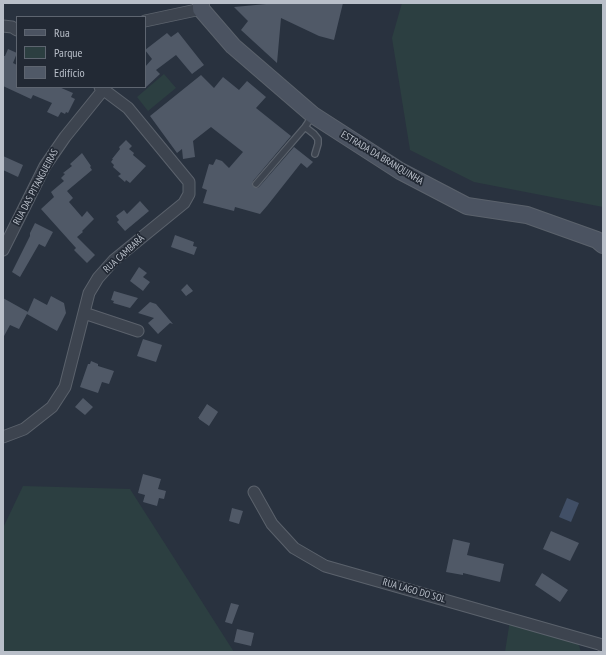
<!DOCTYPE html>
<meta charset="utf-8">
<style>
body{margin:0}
#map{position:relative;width:606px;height:655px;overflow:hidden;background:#29323f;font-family:"PT Sans Narrow",sans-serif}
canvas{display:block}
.frame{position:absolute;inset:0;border:4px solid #b9bfc9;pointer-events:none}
.legend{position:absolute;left:16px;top:16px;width:130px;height:72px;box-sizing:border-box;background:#222934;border:1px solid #5e6570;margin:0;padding:5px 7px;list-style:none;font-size:12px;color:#b9bfc9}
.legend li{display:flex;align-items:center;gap:8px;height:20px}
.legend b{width:20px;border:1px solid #5e6570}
</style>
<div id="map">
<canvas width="606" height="655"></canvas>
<div class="frame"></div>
<ul class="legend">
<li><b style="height:5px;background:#4b5361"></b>Rua</li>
<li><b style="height:11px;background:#2c3f41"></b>Parque</li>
<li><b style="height:11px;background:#505967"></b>Edifício</li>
</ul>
</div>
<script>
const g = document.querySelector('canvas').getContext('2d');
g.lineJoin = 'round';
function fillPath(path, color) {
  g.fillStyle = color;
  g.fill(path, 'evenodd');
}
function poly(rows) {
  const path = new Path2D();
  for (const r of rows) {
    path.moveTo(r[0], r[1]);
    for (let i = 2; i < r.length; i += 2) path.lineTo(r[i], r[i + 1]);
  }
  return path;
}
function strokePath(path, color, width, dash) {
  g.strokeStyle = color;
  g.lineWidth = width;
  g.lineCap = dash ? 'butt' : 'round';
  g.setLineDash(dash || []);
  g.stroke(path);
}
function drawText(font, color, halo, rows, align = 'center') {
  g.font = font + ' "PT Sans Narrow",sans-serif';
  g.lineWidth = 3.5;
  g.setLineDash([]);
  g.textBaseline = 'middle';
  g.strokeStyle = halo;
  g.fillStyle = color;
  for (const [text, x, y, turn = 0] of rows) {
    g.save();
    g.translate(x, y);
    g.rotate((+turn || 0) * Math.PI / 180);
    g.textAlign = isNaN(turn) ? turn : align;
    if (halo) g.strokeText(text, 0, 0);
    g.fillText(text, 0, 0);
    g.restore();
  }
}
fillPath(poly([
 [402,3,603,3,603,207,474,182,410,150,392,38],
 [164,74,176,88,148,111,137,97],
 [23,486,130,489,234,652,3,652,3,528],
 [510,620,578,642,581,652,505,652]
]), '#2c3f41');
fillPath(poly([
 [567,498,579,503,571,522,559,517]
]), '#414f66');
fillPath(poly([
 [277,3,343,3,334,40,319,36,281,18,277,63,241,30,248,21,234,7],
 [178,32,204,65,192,74,176,55,156,70,160,74,145,88,145,67,152,59,145,50,167,33,171,37],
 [8,49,17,53,13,63,17,65,17,87,59,87,73,93,71,97,75,99,68,113,66,112,65,114,61,112,58,117,47,112,52,103,33,95,31,99,3,86,3,56,5,56],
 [201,75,214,88,223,77,239,90,247,81,266,97,256,108,291,136,253,181,252,185,254,187,257,188,259,187,294,147,313,162,307,168,301,163,267,206,260,214,235,207,234,211,203,203,207,190,202,188,209,164,213,165,216,159,222,161,229,168,243,152,211,127,193,141,195,157,183,159,182,149,177,153,150,116],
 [126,140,132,146,129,149,134,153,133,155,146,166,130,183,126,180,125,182,118,176,121,174,113,167,114,165,111,162,113,159,112,159,120,149,119,147],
 [82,153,91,166,90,167,92,170,67,191,73,198,69,202,82,217,87,211,94,219,82,231,83,232,77,237,95,255,87,263,74,250,76,248,41,209,54,197,51,192,64,181,61,178,65,174,63,173,72,166,70,164],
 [3,156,23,165,18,177,3,170],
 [140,201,149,211,125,231,117,222,119,220,116,216,124,210,127,214],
 [35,223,53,232,45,247,39,244,20,277,12,272,30,236,30,233],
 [175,235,194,242,193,246,197,247,194,255,171,247],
 [139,267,147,273,143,277,150,282,143,291,130,281],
 [187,284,193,291,186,296,181,290],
 [114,291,138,298,130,308,113,303,114,301,111,300],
 [51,296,64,303,66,313,57,331,27,314,34,298,47,305],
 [3,298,28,312,19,329,10,325,3,338],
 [150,302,156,304,173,324,170,323,158,334,148,323,154,318,138,313],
 [143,339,162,345,156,362,137,356],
 [91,361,98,364,98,366,114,371,109,384,102,382,98,393,80,387,88,364,90,364],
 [83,398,93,407,85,415,75,407],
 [207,404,217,411,218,412,209,426,199,419,199,418,198,418],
 [143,474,161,479,158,489,166,491,164,499,159,498,157,506,143,502,145,495,138,493],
 [232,508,243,511,239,524,229,521],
 [551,531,579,543,570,561,543,549],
 [453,539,470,543,467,555,504,564,500,582,463,573,463,575,446,572],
 [542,573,568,590,560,602,535,585],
 [231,603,239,605,232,624,225,622],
 [237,629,254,633,251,646,234,642]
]), '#505967');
const service = poly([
 [305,127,314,134,318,139,318,144,315,154],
 [256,184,305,127,313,115]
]);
const minor = poly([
 [145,21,201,9],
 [3,26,12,27,17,30],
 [3,250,45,166,65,137,103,90],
 [84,313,138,331],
 [3,437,24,429,52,407,65,387,89,293,98,278,114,260,184,203,189,194,189,182,128,108,100,87],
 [254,492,272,524,294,548,325,566,599,644,603,646]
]);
const secondary = poly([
 [201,3,201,9,233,46,313,115,400,171,467,206,527,215,597,240,603,245]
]);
strokePath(service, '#5b626c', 8);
strokePath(minor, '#5b626c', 13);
strokePath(secondary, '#5b626c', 18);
strokePath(service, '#3d444f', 5.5);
strokePath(minor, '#3d444f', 11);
strokePath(secondary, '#4b5361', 16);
drawText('10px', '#b9bfc9', '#222934', [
 ["ESTRADA DA BRANQUINHA",382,158,31],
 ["RUA DAS PITANGUEIRAS",36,187,-62],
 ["RUA CAMBARÁ",124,254,-42],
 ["RUA LAGO DO SOL",414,591,16]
]);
</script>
